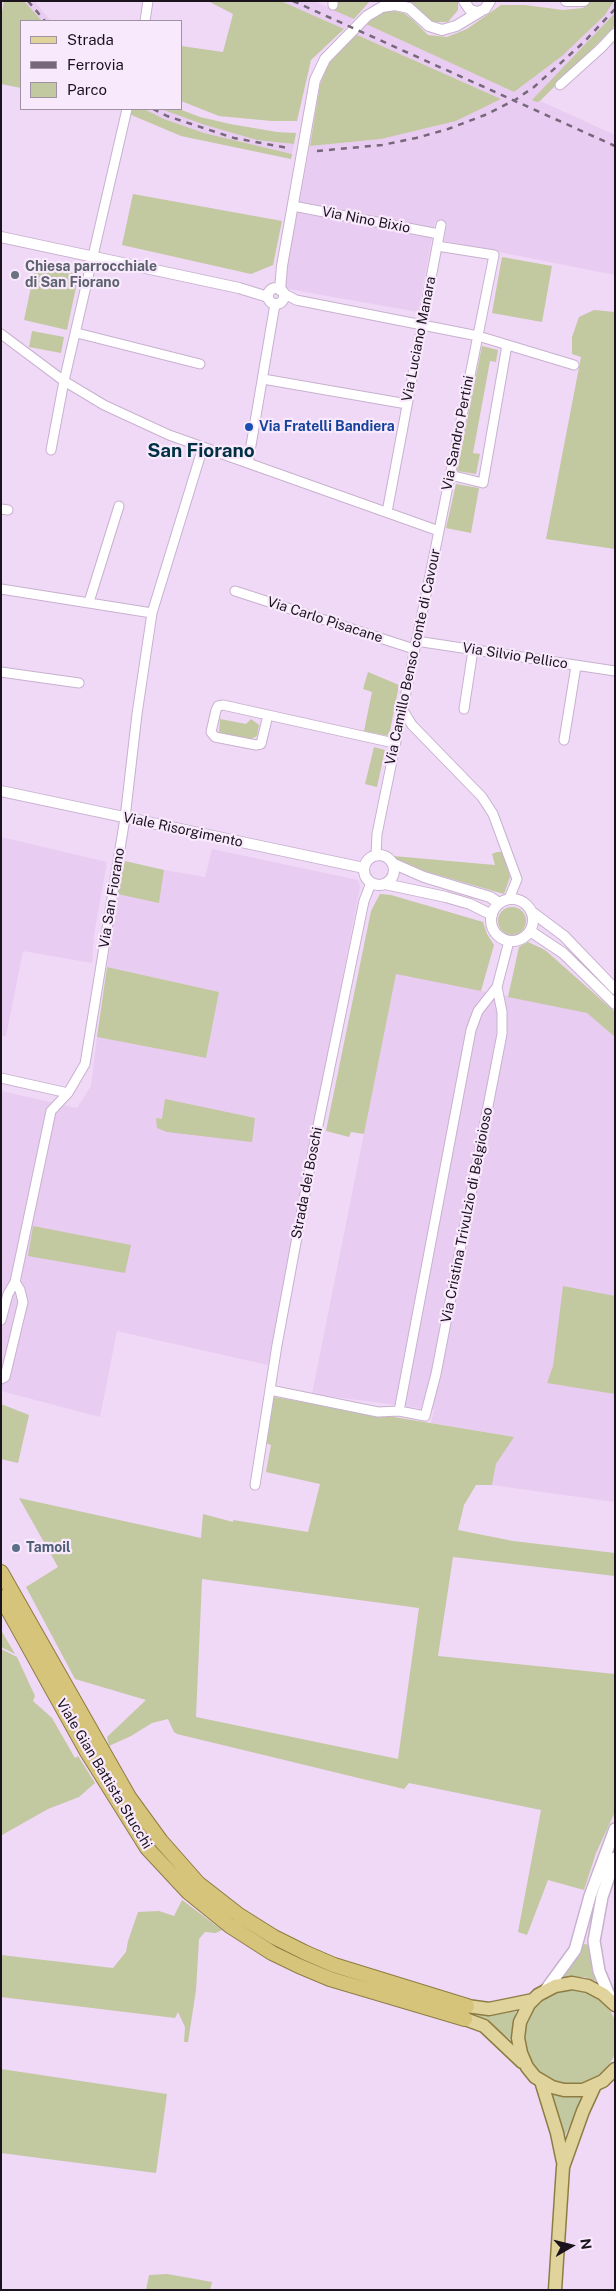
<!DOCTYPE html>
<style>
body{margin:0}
#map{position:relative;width:616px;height:2291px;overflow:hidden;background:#f0d8f7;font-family:"Public Sans",sans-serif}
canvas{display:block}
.frame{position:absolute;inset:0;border:2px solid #1a121d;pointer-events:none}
.legend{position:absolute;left:20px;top:20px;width:162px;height:90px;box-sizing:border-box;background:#f8e9fc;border:1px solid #9f93a3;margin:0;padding:6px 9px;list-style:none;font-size:15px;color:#1a121d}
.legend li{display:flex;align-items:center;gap:10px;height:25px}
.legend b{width:25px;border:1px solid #9f93a3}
.north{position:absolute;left:546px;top:2221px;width:50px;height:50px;-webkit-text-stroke:4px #f8e9fc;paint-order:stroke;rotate:82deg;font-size:14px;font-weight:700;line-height:20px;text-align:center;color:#1a121d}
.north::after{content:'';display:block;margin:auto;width:18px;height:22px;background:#1a121d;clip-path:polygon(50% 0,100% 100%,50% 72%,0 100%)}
</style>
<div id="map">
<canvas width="616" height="2291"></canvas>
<div class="frame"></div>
<ul class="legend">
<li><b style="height:6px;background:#e0d39b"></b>Strada</li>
<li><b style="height:6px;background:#76677b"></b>Ferrovia</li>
<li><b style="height:14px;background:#c2c89f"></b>Parco</li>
</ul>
<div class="north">N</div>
</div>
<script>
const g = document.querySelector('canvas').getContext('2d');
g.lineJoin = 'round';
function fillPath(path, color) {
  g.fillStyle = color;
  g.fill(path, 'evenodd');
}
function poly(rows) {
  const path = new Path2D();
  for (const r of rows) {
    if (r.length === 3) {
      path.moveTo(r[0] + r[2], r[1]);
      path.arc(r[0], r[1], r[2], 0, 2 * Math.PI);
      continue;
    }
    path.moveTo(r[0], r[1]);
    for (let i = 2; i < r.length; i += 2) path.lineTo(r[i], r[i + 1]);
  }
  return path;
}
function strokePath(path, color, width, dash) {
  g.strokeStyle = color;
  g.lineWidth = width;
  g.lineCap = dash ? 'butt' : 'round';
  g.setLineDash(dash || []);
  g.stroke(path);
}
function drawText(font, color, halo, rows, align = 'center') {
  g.font = font + ' "Public Sans",sans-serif';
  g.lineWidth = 4.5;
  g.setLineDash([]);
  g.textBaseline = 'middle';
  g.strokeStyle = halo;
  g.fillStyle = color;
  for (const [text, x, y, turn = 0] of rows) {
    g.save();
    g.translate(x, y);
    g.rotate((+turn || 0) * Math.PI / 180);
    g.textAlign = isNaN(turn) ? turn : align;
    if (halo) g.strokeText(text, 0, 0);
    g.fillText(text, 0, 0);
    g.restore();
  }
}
fillPath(poly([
 [24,1,34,1,51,21,42,21],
 [281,1,314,1,354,19,344,29],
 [615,1,615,13,609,21,533,100,537,102,540,101,615,135,615,275,444,241,447,224,435,222,418,312,283,288,310,146,381,139,456,121,501,99,355,34,366,24,514,92,562,56,605,15],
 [144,109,161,109,205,125,257,140,294,144,292,154,204,133,164,119],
 [1,837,107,862,94,935,92,963,23,951,6,1036,1,1036],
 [212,849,358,880,360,887,268,1365,117,1331,100,1417,1,1391,1,1091,77,1108,91,1086,97,1037,206,1058,219,992,107,967,117,894,159,903,164,870,205,877],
 [396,973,588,1013,615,1037,615,1502,492,1485,496,1464,513,1437,431,1423,434,1410,312,1394]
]), '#e9ccf1');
fillPath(poly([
 [4,1,24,1,42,21,21,21,21,88,1,84,1,17],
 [208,1,281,1,344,29,311,60,297,121,272,121,219,116,181,101,181,46,223,52,233,14],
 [335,1,339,2,370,1,354,19,333,10],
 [409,1,458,1,458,10,448,22,433,22],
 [591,1,614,1,605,15,562,56,514,92,366,24,383,12,395,11,404,13,413,20,428,35,447,37,467,29,501,5,525,5,563,10,583,8],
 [615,13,615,25,611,30,540,101,537,102,532,100],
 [355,34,501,99,456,121,381,139,310,146,320,85,328,63],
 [130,109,144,109,164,119,204,133,292,154,291,159,181,136,129,114],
 [161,109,179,109,200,117,230,124,277,132,296,133,294,144,257,140,205,125],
 [133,194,282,221,273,265,251,274,122,245],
 [502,257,552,266,542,322,492,313],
 [36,264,79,273,67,330,24,320],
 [594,310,615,312,615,549,546,539,581,357,572,354,572,337,579,317],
 [32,331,64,337,61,353,29,347],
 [482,346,498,350,496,362,490,361,473,453,480,454,476,474,457,471],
 [456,484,479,488,471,533,446,528],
 [368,672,399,685,389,736,364,731,372,692,363,689],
 [220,719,246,724,251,719,259,725,257,736,251,739,219,733],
 [374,747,385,750,377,787,365,784],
 [497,852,504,852,510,877,504,894,403,865,393,856,495,865,492,854],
 [125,861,164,870,159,903,117,894],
 [380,894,391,895,483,922,487,934,494,945,481,991,396,974,364,1134,351,1132,349,1137,326,1131,371,911],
 [512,921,14],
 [528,942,545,950,615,1012,615,1037,587,1013,508,997,519,947],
 [107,967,219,992,206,1058,97,1037],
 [165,1099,255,1118,252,1142,167,1132,157,1128,156,1118,162,1119],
 [33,1226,131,1245,125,1273,28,1256],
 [563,1286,615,1296,615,1394,547,1383,553,1366],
 [274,1397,514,1437,496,1464,492,1485,476,1485,464,1505,458,1530,513,1541,615,1553,615,1576,453,1557,438,1656,615,1674,615,1812,596,1853,584,1890,548,1880,527,1935,518,1932,541,1810,409,1783,404,1789,177,1734,174,1732,168,1719,152,1723,131,1736,109,1746,107,1737,146,1700,75,1679,26,1587,58,1567,19,1498,201,1538,203,1514,233,1522,233,1520,308,1532,320,1484,266,1472,271,1445,265,1443],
 [202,1579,419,1608,398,1759,196,1717],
 [1,1404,29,1415,18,1463,1,1459],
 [1,1630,15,1654,1,1647],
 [1,1649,17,1657,35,1696,33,1701,52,1718,75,1758,78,1756,95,1783,79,1797,48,1809,2,1835],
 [182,1900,222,1930,216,1933,205,1932,199,1939,196,1990,188,2042,184,2042,185,2027,178,2012,175,2018,1,1997,1,1955,113,1968,126,1952,128,1941,138,1912,159,1911,174,1916],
 [584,1944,589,1945,596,1978,594,1981,585,1977,564,1977],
 [571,2037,47],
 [516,2011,511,2040,489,2024,469,2014,493,2014],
 [1,2069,167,2094,156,2173,1,2153],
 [548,2092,572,2097,585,2095,564,2138],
 [167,2274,212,2282,210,2290,146,2290,149,2275]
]), '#c2c89f');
const minor = poly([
 [333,5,333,1],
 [145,21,148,1],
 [560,85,601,48,615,33],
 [293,206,439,234],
 [437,246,494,255,439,531],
 [283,293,296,300,478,336,574,365],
 [77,333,200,364],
 [1,334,64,381,104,405,169,435,439,531,377,834,376,856],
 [263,379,407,404],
 [51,450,64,381,127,109],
 [248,463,275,304],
 [450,475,483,483,507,345],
 [1,509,8,510],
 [387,512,441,225],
 [1,589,152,613],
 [235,591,414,649],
 [89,602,119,506],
 [416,641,615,671],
 [1,672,79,683],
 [402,709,412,725,482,797,493,814,517,879,509,899],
 [464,709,473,650],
 [268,715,261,744,256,745,215,737,211,732,216,710,218,706,223,705,394,743],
 [564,740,576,666],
 [1,1078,68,1093],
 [1,1320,8,1294,15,1282,51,1111,68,1093,85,1064,125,818,137,714,152,613,203,447],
 [1,1379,5,1377,23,1302,20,1290,15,1282],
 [270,1390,378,1412,399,1411,425,1416,436,1374,502,1034,502,1012,497,987],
 [399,1411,471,1030,478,1011,497,987,509,941],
 [255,1485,277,1345,315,1140,364,901,371,883]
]);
const tertiary = poly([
 [464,1,470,10,478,12,485,9,490,1],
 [566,1,584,1],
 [1,237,239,288,268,297],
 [276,296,8],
 [280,290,282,266,315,80,325,59,367,16,382,7,395,5,409,8,429,26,442,30,456,26,481,11],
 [1,791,364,868],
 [379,870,15],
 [392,863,424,877,490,897,499,903],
 [385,884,446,897,470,904,492,915],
 [512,920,21],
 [532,912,564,936,615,989],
 [530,931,563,953,615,1004]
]);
const secondary = poly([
 [545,1991,575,1950,590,1896,615,1829],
 [611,2000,599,1971,594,1941,602,1897,615,1858]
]);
const primary = poly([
 [615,2005,603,1994,588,1986,572,1983,555,1986,538,1995,529,2004,520,2022,518,2038,521,2053,527,2067,535,2077,552,2087,564,2090,583,2090,603,2081,615,2069],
 [467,2006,489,2009,533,2000],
 [465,2019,484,2026,522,2062],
 [541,2081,557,2133,563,2162],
 [555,2290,563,2167,583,2111,595,2085]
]);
const trunk = poly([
 [1,1572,129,1797,161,1841,198,1883,239,1915,274,1937,304,1952,334,1965,467,2006],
 [1,1597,87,1752,147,1848,188,1892,230,1926,272,1953,299,1966,330,1979,465,2019]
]);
strokePath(minor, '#c8b1cf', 11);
strokePath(tertiary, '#c8b1cf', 12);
strokePath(secondary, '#c8b1cf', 14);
strokePath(primary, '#8e7d43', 15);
strokePath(trunk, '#8e7d43', 16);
strokePath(minor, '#fff', 9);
strokePath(tertiary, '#fff', 10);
strokePath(secondary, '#fff', 11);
strokePath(primary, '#e0d39b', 12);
strokePath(trunk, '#d6c47a', 14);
strokePath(poly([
 [28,1,45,21],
 [293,1,615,146],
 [153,109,167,116,234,138,288,148],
 [317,151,382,145,416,138,448,129,485,115,515,100,534,87,584,42,615,9]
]), '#76677b', 2.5, [6, 6]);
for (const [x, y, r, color] of [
 [15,275,5,"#6b7280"],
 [249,427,5,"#1a4fb4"],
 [16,1548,5,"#5c6f8a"]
]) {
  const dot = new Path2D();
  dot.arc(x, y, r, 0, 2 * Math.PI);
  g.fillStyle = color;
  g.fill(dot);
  strokePath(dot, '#f8e9fc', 2);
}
drawText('14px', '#1a121d', '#f8e9fc', [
 ["Via Nino Bixio",366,220,11],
 ["Via Luciano Manara",419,339,-79],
 ["Via Sandro Pertini",458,433,-79],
 ["Via Carlo Pisacane",325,620,18],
 ["Via Silvio Pellico",515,656,9],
 ["Via Camillo Benso conte di Cavour",413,657,-78],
 ["Viale Risorgimento",183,830,12],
 ["Via San Fiorano",112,898,-81],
 ["Strada dei Boschi",307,1183,-79],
 ["Via Cristina Trivulzio di Belgioioso",467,1215,-79],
 ["Viale Gian Battista Stucchi",104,1774,59]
]);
drawText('bold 14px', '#5b616d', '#f8e9fc', [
 ["Chiesa parrocchiale",25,267],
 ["di San Fiorano",25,283]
], 'left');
drawText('bold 14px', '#164399', '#f8e9fc', [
 ["Via Fratelli Bandiera",259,427]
], 'left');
drawText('bold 14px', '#4e5e75', '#f8e9fc', [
 ["Tamoil",26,1548]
], 'left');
drawText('bold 19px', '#003044', '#f8e9fc', [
 ["San Fiorano",201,451]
]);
</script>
